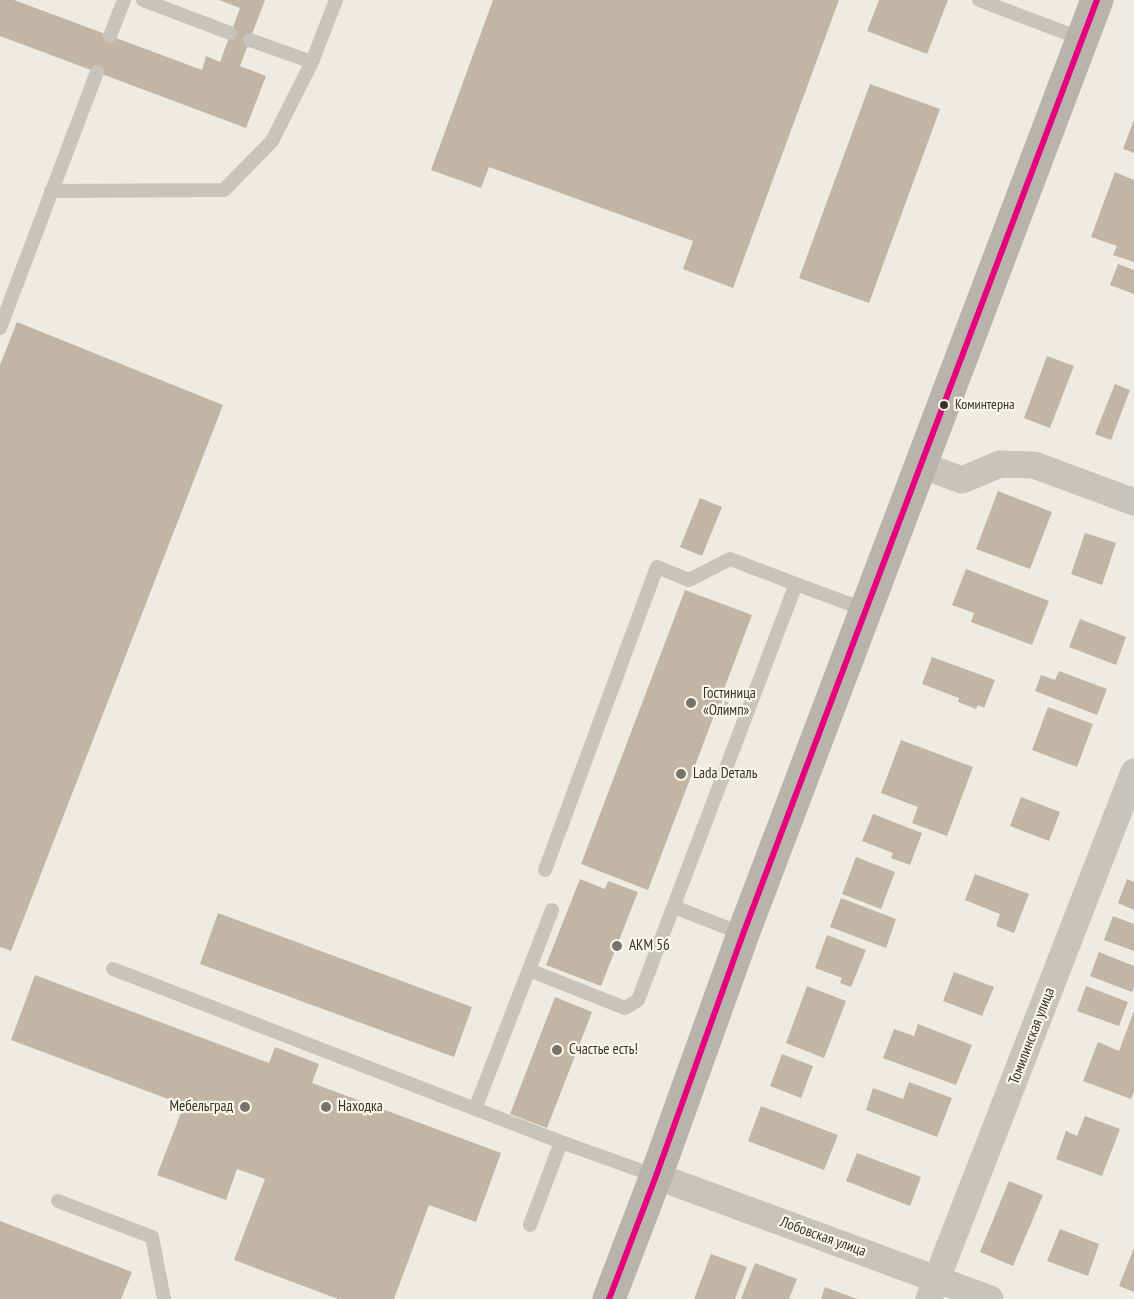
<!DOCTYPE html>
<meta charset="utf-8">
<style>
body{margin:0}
canvas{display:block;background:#eeebe2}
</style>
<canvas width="1134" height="1299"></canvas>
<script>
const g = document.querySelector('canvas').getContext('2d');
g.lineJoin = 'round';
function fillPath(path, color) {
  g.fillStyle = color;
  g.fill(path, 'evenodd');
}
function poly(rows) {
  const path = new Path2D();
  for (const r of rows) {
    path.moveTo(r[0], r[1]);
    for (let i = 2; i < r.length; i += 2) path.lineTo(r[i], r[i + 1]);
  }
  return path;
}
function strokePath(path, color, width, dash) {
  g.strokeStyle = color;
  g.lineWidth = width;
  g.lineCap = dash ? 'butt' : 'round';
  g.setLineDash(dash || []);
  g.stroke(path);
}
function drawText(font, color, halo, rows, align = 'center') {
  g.font = font + ' "PT Sans Narrow",sans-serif';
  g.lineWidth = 4.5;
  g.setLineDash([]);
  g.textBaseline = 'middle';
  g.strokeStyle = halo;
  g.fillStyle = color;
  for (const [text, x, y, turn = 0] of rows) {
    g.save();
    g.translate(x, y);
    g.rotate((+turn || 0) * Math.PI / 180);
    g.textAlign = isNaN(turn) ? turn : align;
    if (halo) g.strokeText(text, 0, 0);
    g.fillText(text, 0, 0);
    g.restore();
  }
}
fillPath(poly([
 [0,0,14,0,202,70,206,56,220,62,240,8,219,0,265,0,240,66,266,76,246,128,0,36],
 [493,0,839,0,733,288,683,269,693,241,489,167,481,188,431,170],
 [879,0,948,0,927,54,867,31],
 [870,84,940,109,869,303,799,278],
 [1134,120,1134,153,1123,149],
 [1115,172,1134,180,1134,262,1113,255,1117,246,1091,237],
 [1118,264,1134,270,1134,294,1110,285],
 [17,322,223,405,11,951,0,947,0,365],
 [1047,356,1074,366,1050,428,1024,418],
 [1115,384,1130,390,1111,440,1095,434],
 [998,491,1052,512,1030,569,976,549],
 [700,498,722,507,702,556,680,547],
 [1085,533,1116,543,1102,585,1071,574],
 [966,569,1049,601,1032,645,971,622,974,613,952,605],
 [685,590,752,615,648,890,581,864],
 [1080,619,1126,637,1116,665,1069,647],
 [932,657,995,680,984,708,978,705,976,709,958,702,959,698,922,684],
 [1059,671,1107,689,1097,715,1035,691,1041,675,1055,680],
 [1048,707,1093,724,1077,767,1032,750],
 [901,740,973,767,947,836,912,823,918,807,881,793],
 [1021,797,1060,812,1049,841,1010,826],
 [873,814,922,833,910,865,891,858,893,853,862,841],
 [856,857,895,872,881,909,842,894],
 [975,874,1029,894,1014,933,996,926,1000,914,965,900],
 [580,879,605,889,608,881,638,892,601,986,546,965],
 [1127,879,1134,882,1134,910,1118,903],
 [841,898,896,919,886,948,830,927],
 [218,913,472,1007,454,1057,200,964],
 [1113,916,1134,924,1134,951,1104,940],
 [827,935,866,950,851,987,840,983,842,978,815,968],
 [1099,952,1134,966,1134,987,1132,992,1090,976],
 [954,972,994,987,982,1016,943,1001],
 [35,975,269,1063,275,1047,319,1064,312,1083,501,1153,476,1222,429,1205,394,1299,338,1299,234,1260,265,1179,237,1169,226,1200,157,1175,184,1105,11,1040],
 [807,986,846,1001,824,1058,786,1043],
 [1086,986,1128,1002,1119,1026,1077,1011],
 [555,997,592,1012,547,1128,510,1114],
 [1134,1011,1134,1092,1131,1099,1083,1081,1098,1042,1119,1051],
 [918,1024,972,1045,956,1085,883,1058,894,1029,914,1036],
 [782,1054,813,1066,801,1098,770,1086],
 [909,1082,952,1098,937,1137,866,1110,873,1088,903,1099],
 [761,1106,838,1135,824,1170,748,1141],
 [1085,1116,1120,1129,1102,1176,1056,1159,1066,1131,1077,1136],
 [857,1153,921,1177,910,1206,846,1181],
 [1009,1181,1043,1195,1013,1266,980,1252],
 [0,1221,132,1272,121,1299,0,1299],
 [1060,1229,1099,1244,1088,1276,1047,1261],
 [1134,1248,1134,1292,1119,1286],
 [711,1254,747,1267,735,1299,694,1299],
 [755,1263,797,1279,789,1299,741,1299],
 [825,1287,857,1299,821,1299]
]), '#c2b5a4');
strokePath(poly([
 [719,701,730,705]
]), '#c0bcb4', 4, [3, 3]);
strokePath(poly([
 [143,0,230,33],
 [979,0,1082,39],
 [110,36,124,0],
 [250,40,312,62,336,0],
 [51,191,224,190,272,141,312,62],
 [0,328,97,72],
 [545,870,657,567,689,580,730,559,796,584],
 [674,907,743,934],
 [113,969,561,1142,656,1176],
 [529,970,625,1008,638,1000,796,584,866,610],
 [475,1109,552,910],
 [58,1201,152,1237,164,1299],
 [530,1225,561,1142]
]), '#c8c4bb', 14);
strokePath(poly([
 [921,465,962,480,1000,464,1034,465,1134,502],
 [656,1176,990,1299],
 [929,1299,1134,772]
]), '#c8c4bb', 27);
strokePath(poly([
 [609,1299,656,1176,743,934,1097,0]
]), '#b8b4ac', 33);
strokePath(poly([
 [609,1299,656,1176,743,934,1097,0]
]), '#e5007d', 6);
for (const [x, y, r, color] of [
 [944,405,5,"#383229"],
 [691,703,6,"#78736a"],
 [681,774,6,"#78736a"],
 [617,946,6,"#78736a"],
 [557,1050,6,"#78736a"],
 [245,1107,6,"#78736a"],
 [326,1107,6,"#78736a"]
]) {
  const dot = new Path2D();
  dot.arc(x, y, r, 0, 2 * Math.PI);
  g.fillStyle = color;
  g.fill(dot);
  strokePath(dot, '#faf7ea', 2);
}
drawText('14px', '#383229', '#faf7ea', [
 ["Коминтерна",955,405]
], 'left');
drawText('15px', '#383229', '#faf7ea', [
 ["Гостиница",703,694],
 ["«Олимп»",703,711],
 ["Lada Dеталь",693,774],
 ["АКМ 56",629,946],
 ["Счастье есть!",569,1050],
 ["Мебельград",233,1107,"right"],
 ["Находка",338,1107]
], 'left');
drawText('15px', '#383229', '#faf7ea', [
 ["Томилинская улица",1032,1036,-69],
 ["Лобовская улица",823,1237,20]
]);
</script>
